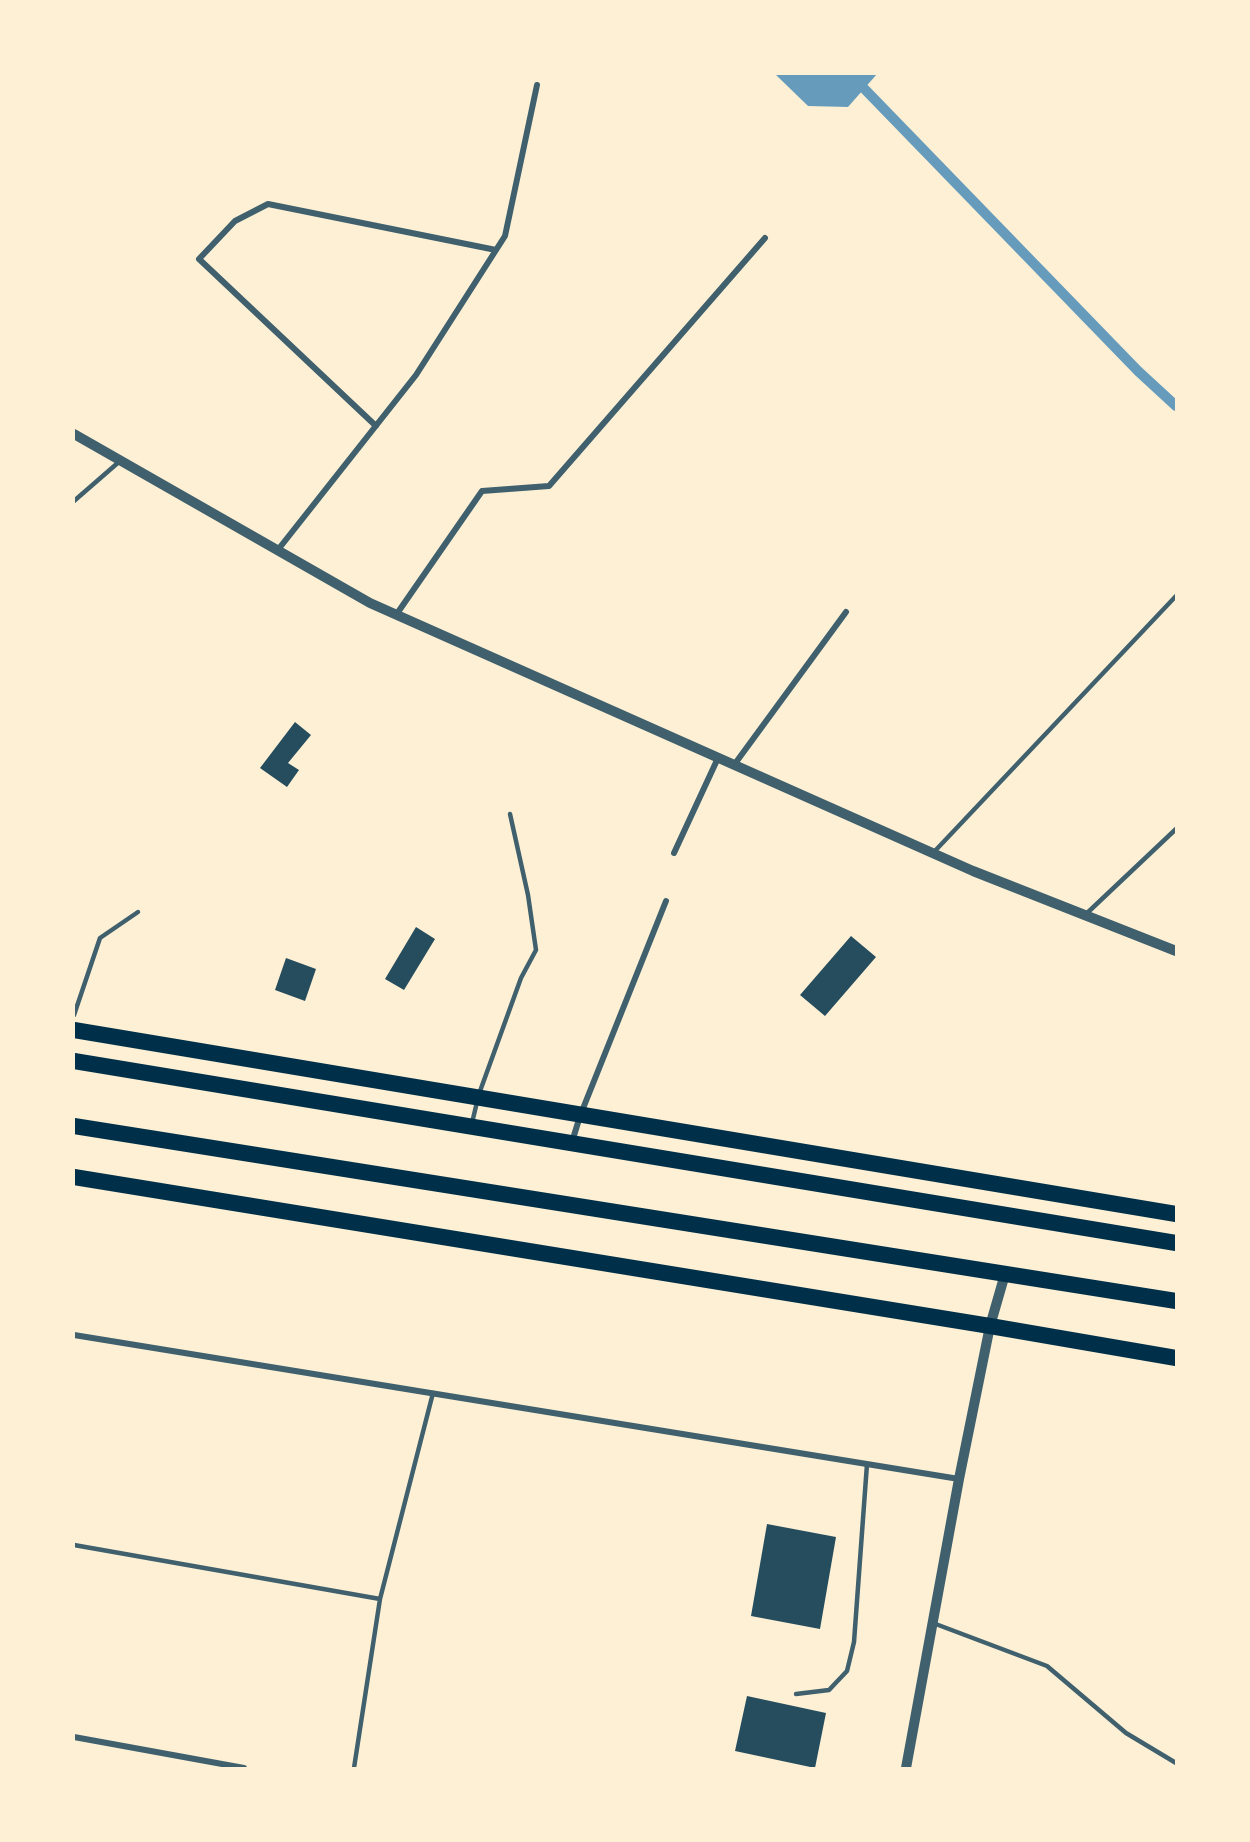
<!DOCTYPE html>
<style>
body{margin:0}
#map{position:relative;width:1250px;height:1842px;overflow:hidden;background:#fdf0d5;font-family:Georgia,serif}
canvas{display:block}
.frame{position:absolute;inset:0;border:75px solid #fdf0d5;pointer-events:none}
</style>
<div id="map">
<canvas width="1250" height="1842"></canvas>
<div class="frame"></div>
</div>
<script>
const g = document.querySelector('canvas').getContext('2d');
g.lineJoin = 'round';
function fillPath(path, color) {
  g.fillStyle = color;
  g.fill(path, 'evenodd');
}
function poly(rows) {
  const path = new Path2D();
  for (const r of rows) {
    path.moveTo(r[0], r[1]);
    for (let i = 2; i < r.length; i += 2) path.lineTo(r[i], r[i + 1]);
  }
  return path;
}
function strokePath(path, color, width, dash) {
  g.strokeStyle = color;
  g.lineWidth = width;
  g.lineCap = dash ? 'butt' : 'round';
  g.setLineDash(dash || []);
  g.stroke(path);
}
fillPath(poly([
 [775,74,877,74,848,107,808,106]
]), '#669bbc');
strokePath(poly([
 [850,74,1138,371,1176,406]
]), '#669bbc', 10);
fillPath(poly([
 [295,722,311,735,288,763,299,770,287,787,260,768],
 [416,927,435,939,404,990,385,979],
 [851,936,876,957,825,1016,800,995],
 [286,958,316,969,305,1001,275,990],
 [767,1524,836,1537,820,1629,751,1616],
 [747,1696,826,1713,815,1768,735,1751]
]), '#264d5e');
strokePath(poly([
 [74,501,120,461],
 [933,853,1176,596],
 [1085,915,1176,829],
 [74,1015,100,938,138,912],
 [479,1094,521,978,536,950,528,895,510,814],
 [472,1123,477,1102],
 [74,1545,380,1599],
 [933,1623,1047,1666,1126,1733,1176,1763],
 [796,1694,829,1690,847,1671,854,1642,867,1464],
 [354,1768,380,1599,433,1393]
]), '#3f606c', 4.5);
strokePath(poly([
 [376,426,199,259,235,221,268,204,496,250],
 [277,551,416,375,505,236,537,85],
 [396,615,482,491,549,486,765,238],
 [734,765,846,612],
 [674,853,718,758],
 [572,1142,580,1116,666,901],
 [74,1335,959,1479],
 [74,1737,244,1768]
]), '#3f606c', 6);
strokePath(poly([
 [74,434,370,603,973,871,1176,951],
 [906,1768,959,1479,990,1326,1005,1274]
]), '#3f606c', 10);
strokePath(poly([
 [74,1030,1176,1214],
 [74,1061,1176,1243],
 [74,1126,1176,1301],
 [74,1177,990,1326,1176,1358]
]), '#003049', 16);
</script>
